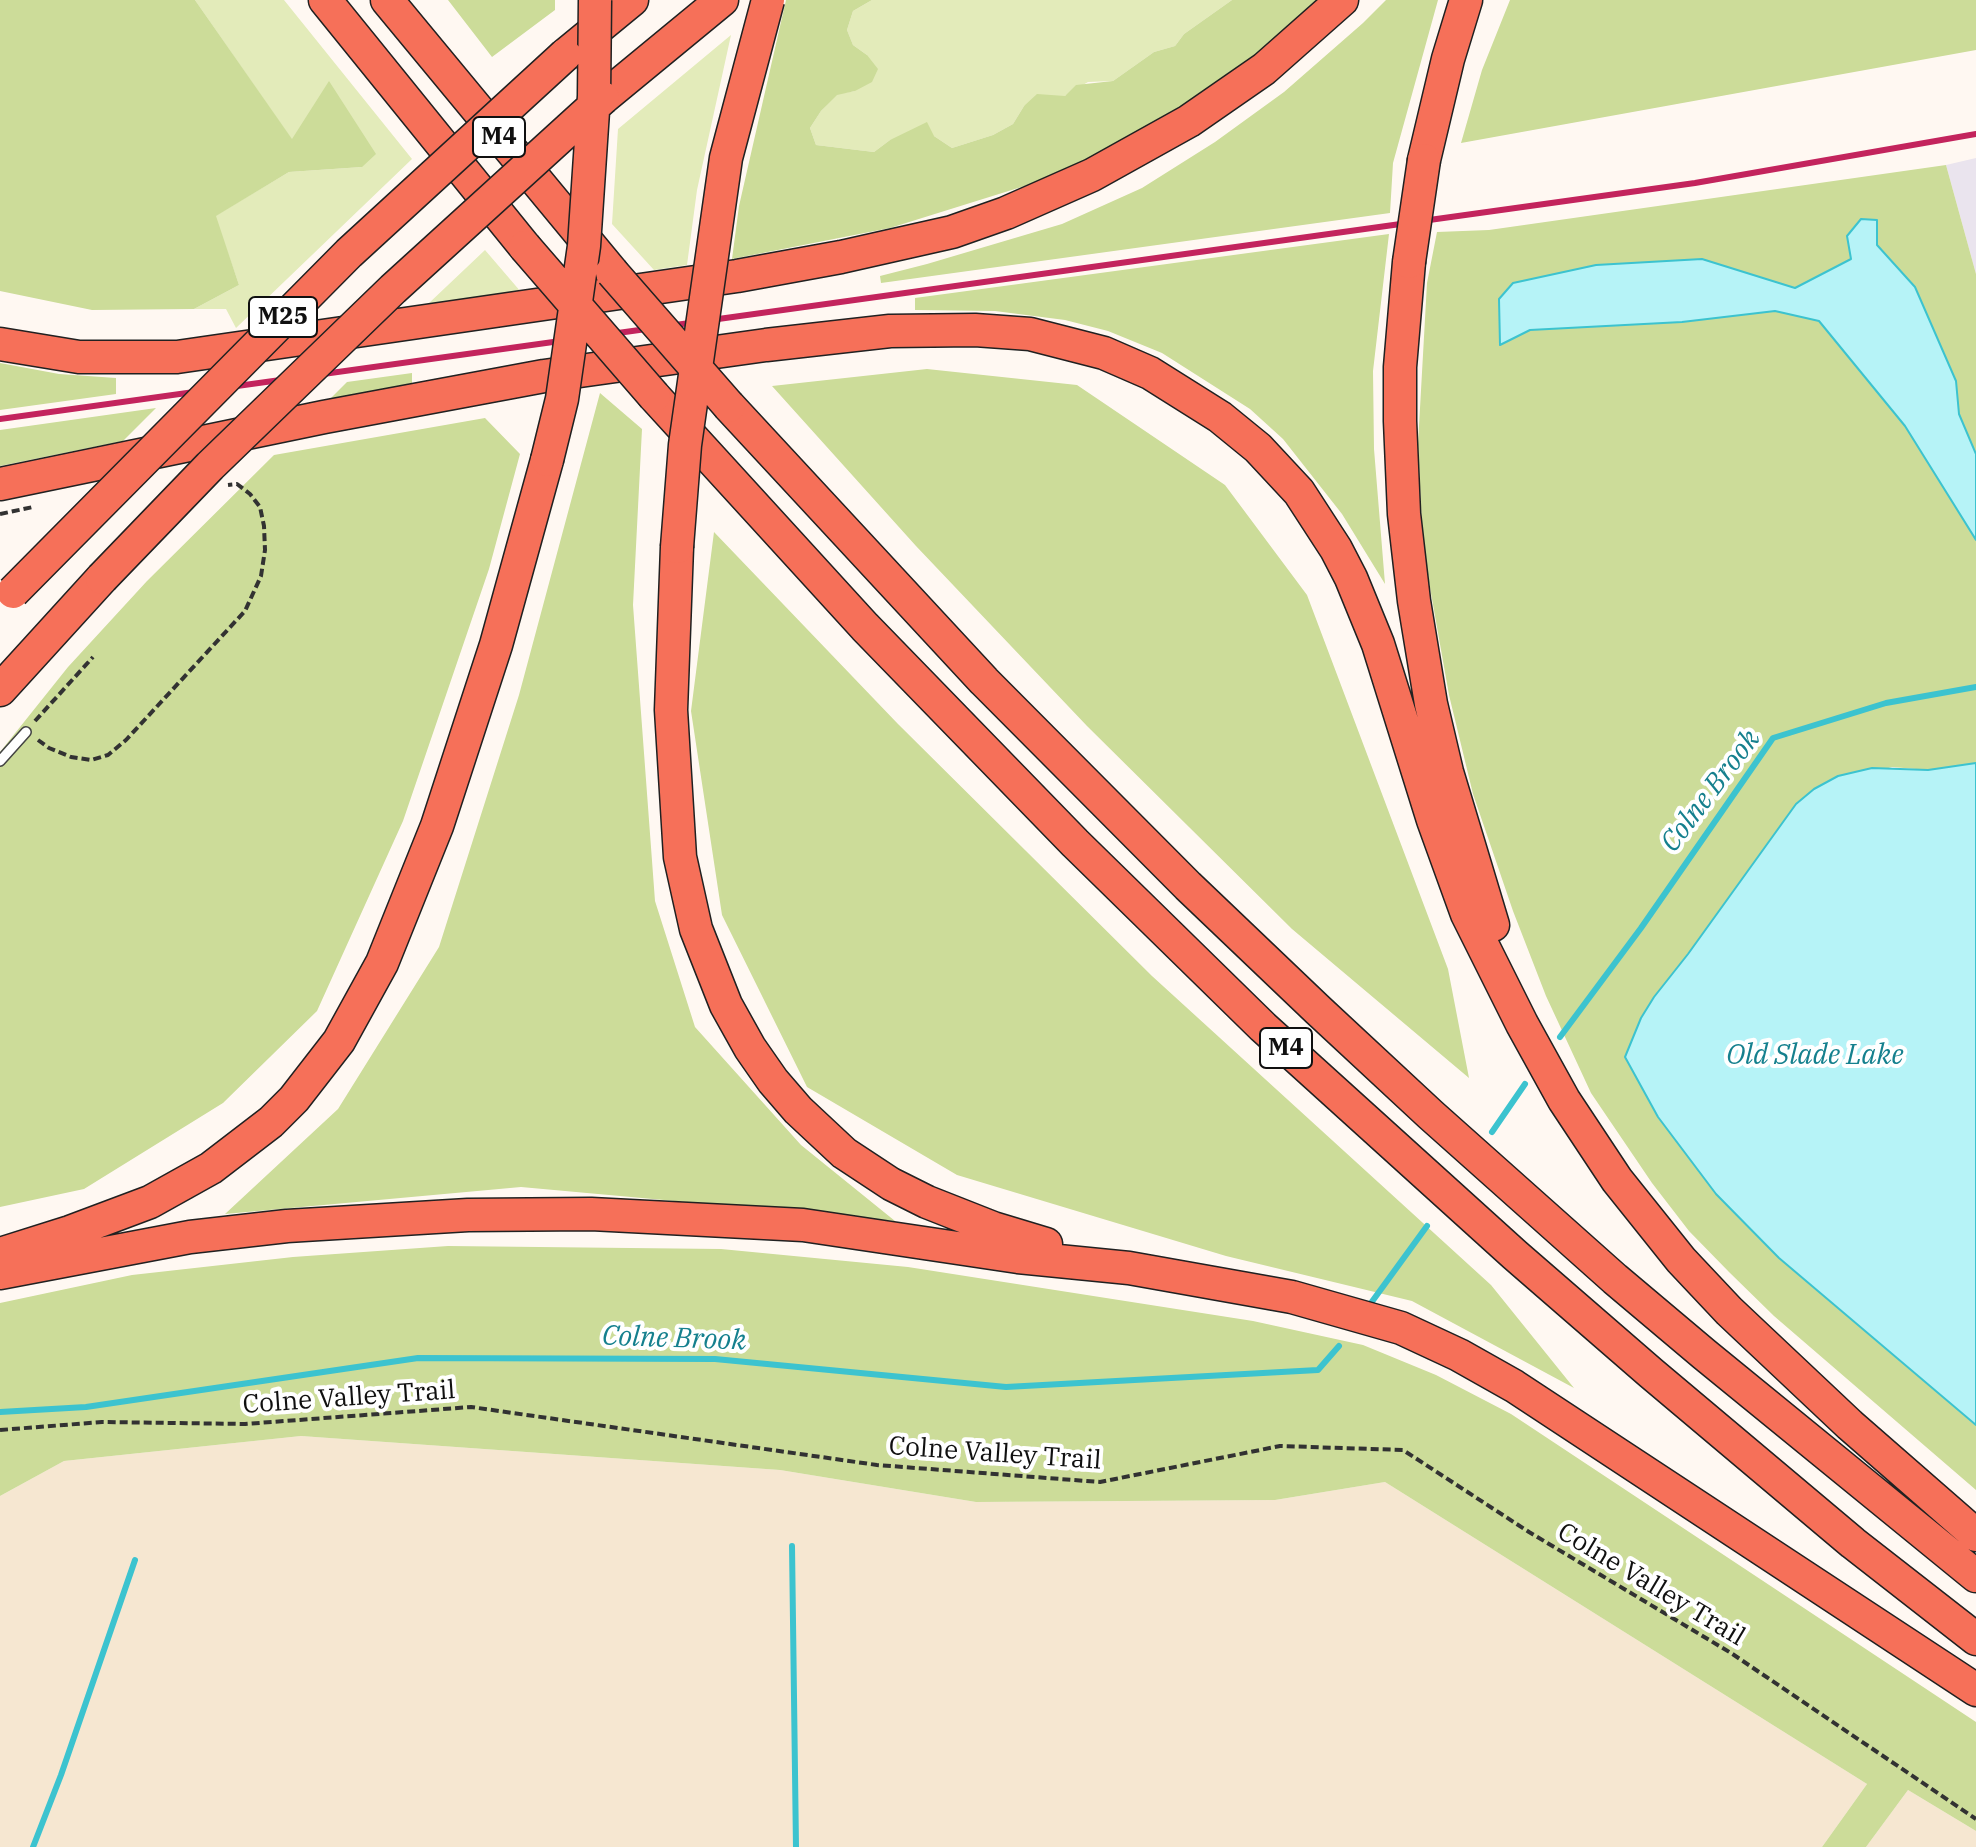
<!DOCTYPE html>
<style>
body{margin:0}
canvas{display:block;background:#fff8f2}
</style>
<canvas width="1976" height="1847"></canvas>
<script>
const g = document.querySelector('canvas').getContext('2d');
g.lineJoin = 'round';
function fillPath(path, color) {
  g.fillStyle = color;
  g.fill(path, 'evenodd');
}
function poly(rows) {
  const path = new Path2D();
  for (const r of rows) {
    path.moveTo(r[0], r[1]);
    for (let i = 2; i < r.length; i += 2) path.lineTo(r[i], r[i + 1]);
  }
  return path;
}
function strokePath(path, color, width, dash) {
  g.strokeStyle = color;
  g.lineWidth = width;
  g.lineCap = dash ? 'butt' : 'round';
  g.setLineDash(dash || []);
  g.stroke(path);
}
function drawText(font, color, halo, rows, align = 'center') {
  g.font = font + ' "IBM Plex Serif",serif';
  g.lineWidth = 8;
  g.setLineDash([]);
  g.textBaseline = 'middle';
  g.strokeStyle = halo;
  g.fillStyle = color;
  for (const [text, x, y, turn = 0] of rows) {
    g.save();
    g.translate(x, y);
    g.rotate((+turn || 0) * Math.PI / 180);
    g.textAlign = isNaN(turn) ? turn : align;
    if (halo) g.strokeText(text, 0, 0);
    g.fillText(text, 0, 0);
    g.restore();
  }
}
fillPath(poly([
 [1976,158,1976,274,1946,165]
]), '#eae4ee');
fillPath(poly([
 [301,1436,780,1470,976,1502,1275,1500,1385,1482,1867,1784,1822,1847,0,1847,0,1496,64,1461],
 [1908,1790,1976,1831,1976,1847,1866,1847]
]), '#f6e7d1');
fillPath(poly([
 [195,0,284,0,412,159,236,328,226,309,194,309,239,285,215,216,289,172,362,167,292,140],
 [872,0,1232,0,1184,34,1175,46,1154,52,1113,81,1088,82,1065,96,1024,106,1013,124,993,135,952,148,934,136,890,140,874,152,816,145,810,128,821,111,837,94,855,91,867,55,853,45,847,30,853,11],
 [731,35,697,190,687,265,654,270,612,224,618,129],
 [485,250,521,292,428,304]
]), '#e3ebba');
fillPath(poly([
 [0,0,195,0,292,139,329,81,376,154,362,167,289,172,216,216,239,285,194,309,92,310,0,291],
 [448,0,555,0,555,10,492,57],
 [786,0,872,0,853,11,847,30,853,45,867,55,878,69,872,82,855,91,837,95,821,111,810,128,816,145,874,152,890,140,927,122,934,136,952,148,993,135,1013,124,1024,106,1037,94,1065,96,1076,85,1113,81,1154,52,1175,46,1184,34,1232,0,1325,0,1210,91,1116,148,1047,179,890,228,732,259,739,206],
 [1386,0,1438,0,1393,163,1390,213,881,283,880,276,927,264,1062,224,1142,188,1215,142,1284,92,1363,23],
 [1510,0,1976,0,1976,50,1461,143,1482,70],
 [1946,165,1976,274,1976,763,1928,770,1892,767,1814,789,1796,804,1688,954,1654,997,1625,1057,1658,1117,1716,1194,1779,1258,1976,1425,1976,1490,1774,1316,1729,1272,1689,1231,1652,1183,1591,1093,1546,996,1513,911,1473,794,1449,695,1429,582,1422,528,1418,444,1427,283,1437,232,1489,230],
 [1389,234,1373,371,1374,449,1385,584,1342,514,1283,439,1250,409,1162,353,1108,331,1065,320,995,311,915,310,915,298],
 [0,363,59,374,116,378,116,394,0,410],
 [927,369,1077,385,1225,485,1307,595,1448,969,1469,1078,1292,929,1087,726,916,546,772,386],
 [412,373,412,383,329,400,347,382],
 [600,393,642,429,633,605,655,901,695,1027,801,1145,895,1221,521,1187,225,1214,338,1109,439,947,519,695],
 [156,408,123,441,0,466,0,430],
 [485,418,520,454,489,569,403,821,317,1011,223,1103,84,1189,0,1207,0,752,68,667,147,581,274,455],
 [714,532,898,724,1152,976,1491,1285,1574,1388,1412,1301,1226,1256,957,1175,807,1087,722,915,691,711],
 [448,1246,721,1249,908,1267,1253,1321,1363,1345,1436,1375,1511,1414,1976,1722,1976,1831,1908,1790,1866,1847,1822,1847,1867,1784,1385,1482,1275,1500,976,1502,780,1470,301,1436,64,1461,0,1496,0,1303,132,1275,293,1257]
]), '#ccdc99');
const water = poly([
 [1861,219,1877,220,1877,245,1915,287,1956,381,1959,414,1976,454,1976,540,1905,426,1819,321,1775,311,1682,322,1530,330,1500,345,1499,299,1513,283,1596,265,1702,259,1795,288,1851,259,1847,236,1861,219],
 [1976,763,1976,1425,1779,1258,1716,1194,1658,1117,1625,1057,1641,1018,1654,997,1688,954,1796,804,1814,789,1838,776,1872,768,1928,770,1976,763]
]);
fillPath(water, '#b6f3f7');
strokePath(water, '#3cc3cf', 2);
strokePath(poly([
 [1560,1037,1641,928,1773,738,1886,703,1976,687],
 [1492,1132,1525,1084],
 [1371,1303,1427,1226],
 [0,1412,86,1407,418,1358,715,1359,1006,1387,1318,1370,1339,1346],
 [792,1546,796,1847],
 [33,1847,61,1775,135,1560]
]), '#3cc3cf', 6);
const service = poly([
 [0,761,26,732]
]);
const motorway = poly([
 [325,0,525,247],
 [387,0,612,272],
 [565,55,632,0],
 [603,98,722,0],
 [1424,160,1448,59,1466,0],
 [1409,262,1400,367,1400,421,1404,514,1414,601,1431,704,1447,772,1493,925],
 [0,344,79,357,177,357,737,276,841,257,952,232,1006,213,1092,175,1189,121,1264,69,1342,0],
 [654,396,865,627,1075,843,1263,1027,1515,1255,1651,1373,1853,1543,1976,1639],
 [729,406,984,681,1188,886,1318,1010,1431,1115,1615,1279,1704,1354,1976,1576],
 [0,484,324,417,544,376,766,345,890,331,975,330,1030,334,1104,353,1150,373,1220,417,1258,448,1299,492,1336,549,1351,578,1378,644,1433,820,1467,914,1522,1024,1564,1100,1617,1180,1681,1260,1729,1311,1850,1425,1976,1535],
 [677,547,671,710,680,857,696,929,726,1005,750,1048,773,1081,798,1110,844,1153,891,1184,927,1202,993,1228,1046,1244],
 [0,690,102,578],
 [0,1254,70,1232,150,1202,211,1168,271,1122,294,1099,339,1041,382,963,437,826,496,645,547,460],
 [0,1273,190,1237,287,1226,468,1215,591,1214,803,1225,1018,1257,1129,1268,1292,1297,1401,1328,1459,1355,1514,1386,1976,1690]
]);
strokePath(service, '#434343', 12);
strokePath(motorway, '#212121', 35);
strokePath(poly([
 [0,514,33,507],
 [35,721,93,657],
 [38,740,49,748,71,757,91,760,108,755,126,740,245,611,261,576,265,550,264,526,260,507,250,494,237,484,228,485],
 [0,1430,102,1422,245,1424,471,1407,877,1465,1100,1482,1280,1446,1403,1450,1529,1532,1731,1653,1976,1819]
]), '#323232', 4, [8, 4]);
strokePath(service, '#fff', 9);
strokePath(motorway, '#f67059', 32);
strokePath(poly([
 [0,419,1695,183,1976,134]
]), '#c3245d', 6);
const motorwayBridge = poly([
 [525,247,654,396],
 [1409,262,1424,160],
 [612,272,729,406],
 [547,460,562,399,584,246,594,96,595,0],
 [677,547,685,445,726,158,768,0],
 [102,578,210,466,393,289,603,98],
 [13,592,349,253,565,55]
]);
strokePath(motorwayBridge, '#212121', 35, []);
strokePath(motorwayBridge, '#f67059', 32);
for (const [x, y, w] of [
 [499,137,52],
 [283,317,68],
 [1286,1048,52]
]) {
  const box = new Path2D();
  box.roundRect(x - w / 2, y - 20, w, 40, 6);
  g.fillStyle = '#fff';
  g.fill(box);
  strokePath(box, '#101010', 2);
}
drawText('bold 24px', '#101010', null, [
 ["M4",499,137],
 ["M25",283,317],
 ["M4",1286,1048]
]);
drawText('26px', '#101010', '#fff', [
 ["Colne Valley Trail",349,1398,-4],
 ["Colne Valley Trail",995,1454,4],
 ["Colne Valley Trail",1651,1585,31]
]);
drawText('italic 28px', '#15808e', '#fff', [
 ["Colne Brook",1711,791,-53],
 ["Old Slade Lake",1815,1056],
 ["Colne Brook",674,1339,2]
]);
</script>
